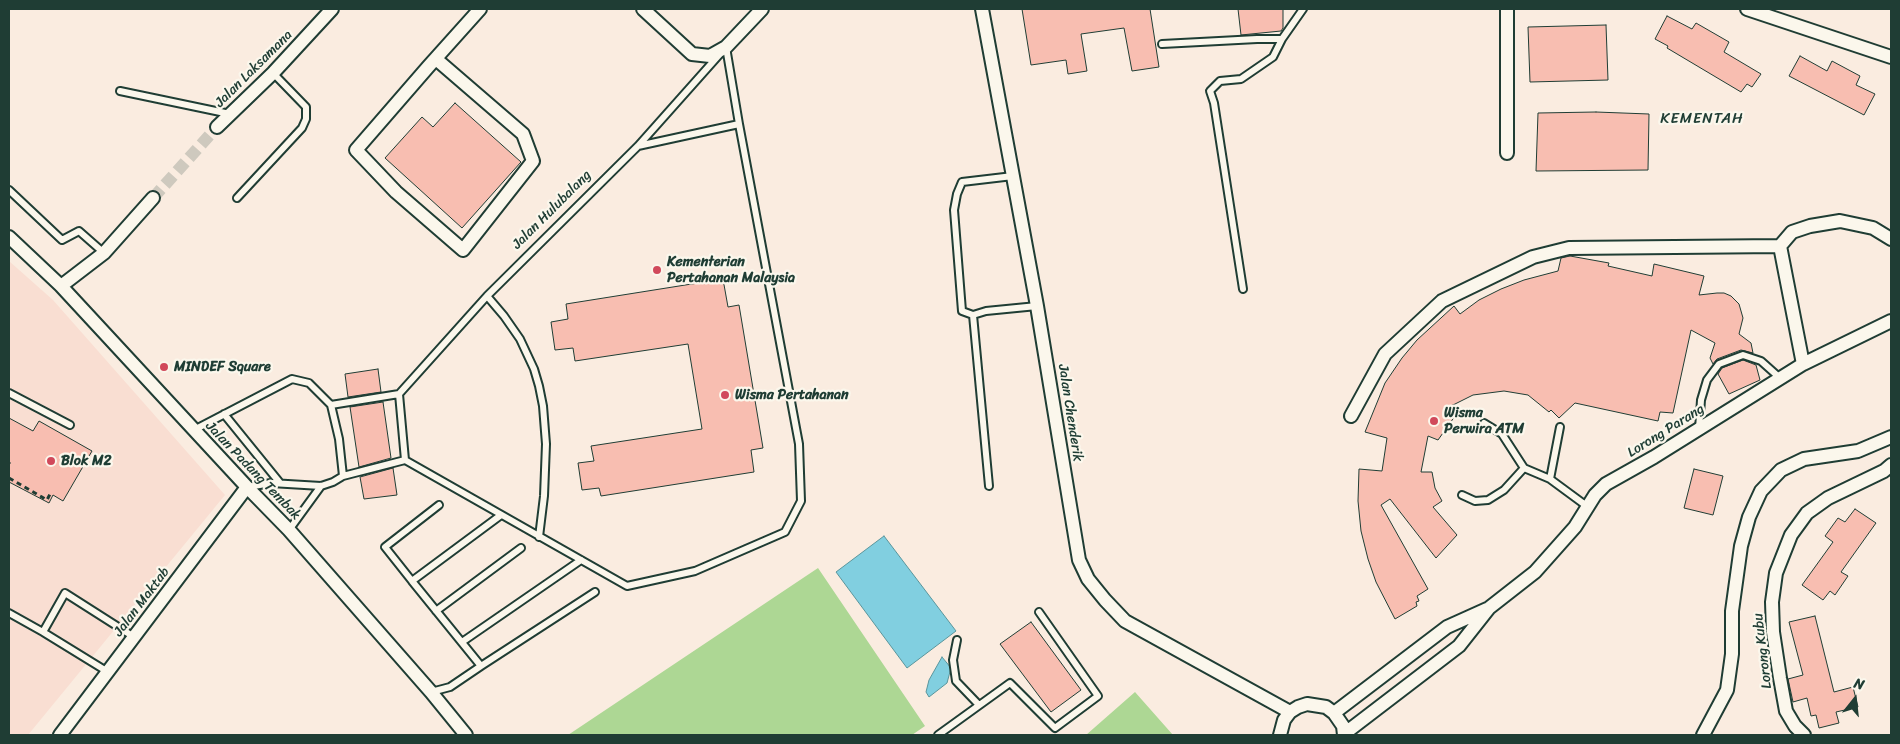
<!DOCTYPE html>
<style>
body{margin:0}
#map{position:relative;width:1900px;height:744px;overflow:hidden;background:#faece0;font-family:Sriracha,sans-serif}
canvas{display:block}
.frame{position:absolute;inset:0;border:10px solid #1f3d34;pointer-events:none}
.north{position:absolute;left:1830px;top:674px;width:50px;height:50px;-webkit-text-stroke:4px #fbf7ec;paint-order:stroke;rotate:16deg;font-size:14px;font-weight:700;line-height:20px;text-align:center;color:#1f3d34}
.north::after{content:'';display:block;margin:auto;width:18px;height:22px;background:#1f3d34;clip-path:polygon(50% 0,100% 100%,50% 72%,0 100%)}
</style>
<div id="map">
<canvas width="1900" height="744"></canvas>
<div class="frame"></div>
<div class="north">N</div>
</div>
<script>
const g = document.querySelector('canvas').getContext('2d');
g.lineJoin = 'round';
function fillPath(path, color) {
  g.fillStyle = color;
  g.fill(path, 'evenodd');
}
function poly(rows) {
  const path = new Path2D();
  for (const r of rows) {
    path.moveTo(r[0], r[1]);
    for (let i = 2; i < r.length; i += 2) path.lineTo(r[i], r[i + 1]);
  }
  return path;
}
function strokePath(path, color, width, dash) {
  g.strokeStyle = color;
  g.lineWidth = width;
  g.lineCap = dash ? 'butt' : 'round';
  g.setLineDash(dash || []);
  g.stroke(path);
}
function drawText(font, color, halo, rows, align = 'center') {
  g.font = font + ' Sriracha,sans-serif';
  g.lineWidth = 4.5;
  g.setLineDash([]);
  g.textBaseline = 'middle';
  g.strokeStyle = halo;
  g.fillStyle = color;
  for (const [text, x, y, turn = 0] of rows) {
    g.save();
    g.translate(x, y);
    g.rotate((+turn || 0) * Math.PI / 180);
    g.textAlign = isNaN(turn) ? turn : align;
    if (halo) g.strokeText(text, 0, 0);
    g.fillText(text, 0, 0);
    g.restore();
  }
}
fillPath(poly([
 [9,261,53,300,225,495,28,735,9,735]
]), '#f9ded2');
fillPath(poly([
 [818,568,925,726,912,735,568,735],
 [1135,692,1173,735,1086,735]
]), '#add794');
const water = poly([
 [884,536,956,631,907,668,836,572,884,536],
 [942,657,951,668,947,683,929,697,926,692,929,680,942,657]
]);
fillPath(water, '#81cfe0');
strokePath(water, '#5a959b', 1);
const building = poly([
 [1022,9,1150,9,1159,67,1132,71,1124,28,1081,34,1087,71,1068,74,1066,60,1031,65,1022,9],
 [1238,9,1283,9,1283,28,1281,31,1241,35,1238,9],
 [1667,16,1692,29,1696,23,1729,42,1724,52,1761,74,1752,87,1747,84,1741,92,1667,48,1668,46,1655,39,1667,16],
 [1606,25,1608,80,1530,82,1528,27,1606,25],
 [1800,56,1827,71,1832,61,1860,76,1856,85,1875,94,1864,115,1789,76,1800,56],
 [455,103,521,162,462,228,385,158,422,117,433,127,455,103],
 [1596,112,1649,114,1648,170,1536,171,1538,113,1596,112],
 [1570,256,1609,263,1608,266,1652,276,1654,264,1704,276,1699,295,1717,293,1724,293,1731,296,1739,304,1743,318,1739,334,1751,343,1753,353,1741,350,1717,359,1713,364,1710,358,1715,343,1691,330,1673,413,1660,412,1658,421,1575,403,1559,418,1551,410,1549,412,1528,395,1504,391,1473,395,1447,408,1455,416,1438,440,1428,436,1421,472,1432,472,1435,488,1442,501,1433,507,1457,535,1436,558,1390,499,1381,505,1428,589,1417,596,1419,601,1416,602,1417,606,1395,619,1376,582,1368,559,1361,531,1358,501,1359,469,1382,471,1387,438,1365,432,1385,383,1402,358,1417,340,1454,306,1460,314,1479,300,1501,289,1524,280,1558,271,1561,258,1570,256],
 [723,279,728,307,739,305,763,448,751,450,754,472,601,496,599,488,582,490,578,463,594,461,591,446,702,429,688,344,575,361,573,348,555,350,551,322,568,319,566,304,723,279],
 [1743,360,1756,365,1760,380,1729,394,1718,374,1722,368,1743,360],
 [378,369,381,392,348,397,345,374,378,369],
 [383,402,391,458,359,467,350,407,383,402],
 [9,418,33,431,39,421,92,451,63,501,53,495,49,503,9,482,9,418],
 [393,468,397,495,364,499,360,477,393,468],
 [1694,469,1723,476,1713,515,1684,508,1694,469],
 [1855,509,1876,523,1841,572,1848,576,1835,595,1830,591,1823,600,1802,585,1833,542,1825,536,1838,518,1845,522,1855,509],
 [1815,616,1834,692,1853,687,1858,707,1836,712,1839,723,1819,728,1816,715,1811,716,1807,698,1793,702,1788,679,1803,675,1789,622,1815,616],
 [1031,622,1081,690,1051,712,1000,644,1031,622]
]);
fillPath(building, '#f8beb1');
strokePath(building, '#1f3d34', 1);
strokePath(poly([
 [153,198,217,127]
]), '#cec9be', 12, [12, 6]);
const lane = poly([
 [1162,44,1257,39,1282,39,1303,9],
 [726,47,739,124],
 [120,91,230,114],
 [1013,176,962,182,957,194,954,210,962,311,973,315,986,311,1037,306],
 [9,190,62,240,79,231,104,253],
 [237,198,302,128,306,119,306,107,273,73],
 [1243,289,1214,103,1210,91,1220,81,1241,79,1273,57,1282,39],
 [487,296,504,316,520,339,534,369,539,386,543,406,546,444,544,496,539,537],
 [973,315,989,486],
 [9,393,70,425],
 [399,394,405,460,627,586,695,571,785,532,801,501,799,444,739,124,638,146],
 [399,394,487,296,638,146,719,55],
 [331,405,399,394],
 [224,414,280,483],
 [1484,423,1502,434,1524,468,1550,479,1588,507],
 [1699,429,1701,400,1707,380,1719,364,1743,355,1761,361,1780,378],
 [194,430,292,379,309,383,331,405,339,439,343,476,333,482,321,486,271,483,248,487],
 [343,476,405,460],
 [1550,479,1560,427],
 [1462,495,1475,501,1488,500,1504,490,1524,468],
 [439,505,385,547,412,581,501,515],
 [289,530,321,486],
 [412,581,481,666,595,592],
 [436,611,521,548],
 [9,613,43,632,108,672],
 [43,632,65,593,134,637],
 [957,640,953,660,956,681,979,705],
 [462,642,581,560],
 [431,692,450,687,481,666],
 [938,735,1010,683,1055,728,1098,696,1039,612]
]);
const street = poly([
 [643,9,692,54,710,56,726,47,762,9],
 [982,9,1037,306,1079,560,1088,579,1105,600,1125,621,1290,712],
 [1507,9,1507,153],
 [1747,9,1891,57],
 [436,59,523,134,533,161,463,250,396,192,356,150,428,67,480,9],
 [217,127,273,73,332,9],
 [9,237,61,286,247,487,289,530,431,692,466,735],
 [61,286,104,253,153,198],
 [1803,364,1780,246,1792,232,1810,226,1840,221,1873,228,1891,239],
 [1351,416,1385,354,1442,301,1533,257,1569,248,1780,246],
 [1334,713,1447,627,1487,609],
 [1344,734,1459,646,1489,608,1535,572,1575,527,1595,495,1606,484,1654,457,1803,364,1891,321],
 [60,735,247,487],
 [1280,735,1284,720,1290,712,1298,707,1307,704,1326,707,1334,713,1343,726,1344,735],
 [1703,735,1727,690,1732,654,1732,611,1741,546,1749,517,1761,491,1781,470,1804,459,1858,451,1891,437],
 [1804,735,1795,726,1786,711,1780,678,1773,632,1772,602,1776,573,1791,535,1807,513,1828,498,1884,471,1891,465]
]);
strokePath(lane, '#1f3d34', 10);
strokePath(street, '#1f3d34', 16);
strokePath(poly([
 [9,462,9,464],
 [9,478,47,500,50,494]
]), '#1f3d34', 3, [5, 4]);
strokePath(lane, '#fbf7ec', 6);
strokePath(street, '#fbf7ec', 12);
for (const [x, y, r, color] of [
 [657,270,5,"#d1495b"],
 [164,367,5,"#d1495b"],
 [725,395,5,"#d1495b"],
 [1434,421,5,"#d1495b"],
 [51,461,5,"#d1495b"]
]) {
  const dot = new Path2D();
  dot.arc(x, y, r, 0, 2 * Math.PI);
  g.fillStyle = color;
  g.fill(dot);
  strokePath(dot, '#fbf7ec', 2);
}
drawText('14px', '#1f3d34', '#fbf7ec', [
 ["Jalan Laksamana",254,69,-45],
 ["Jalan Hulubalang",552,210,-45],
 ["Jalan Chenderik",1070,413,81],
 ["Lorong Parang",1666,431,-32],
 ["Jalan Padang Tembak",253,471,46],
 ["Jalan Maktab",142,602,-53],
 ["Lorong Kubu",1763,651,-97]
]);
drawText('bold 14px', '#1f3d34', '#fbf7ec', [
 ["Kementerian",667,262],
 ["Pertahanan Malaysia",667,278],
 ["MINDEF Square",174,367],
 ["Wisma Pertahanan",735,395],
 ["Wisma",1444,413],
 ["Perwira ATM",1444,429],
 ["Blok M2",61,461]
], 'left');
g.letterSpacing = '1px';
drawText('15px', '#1f3d34', '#fbf7ec', [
 ["KEMENTAH",1702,119]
]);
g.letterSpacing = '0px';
</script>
